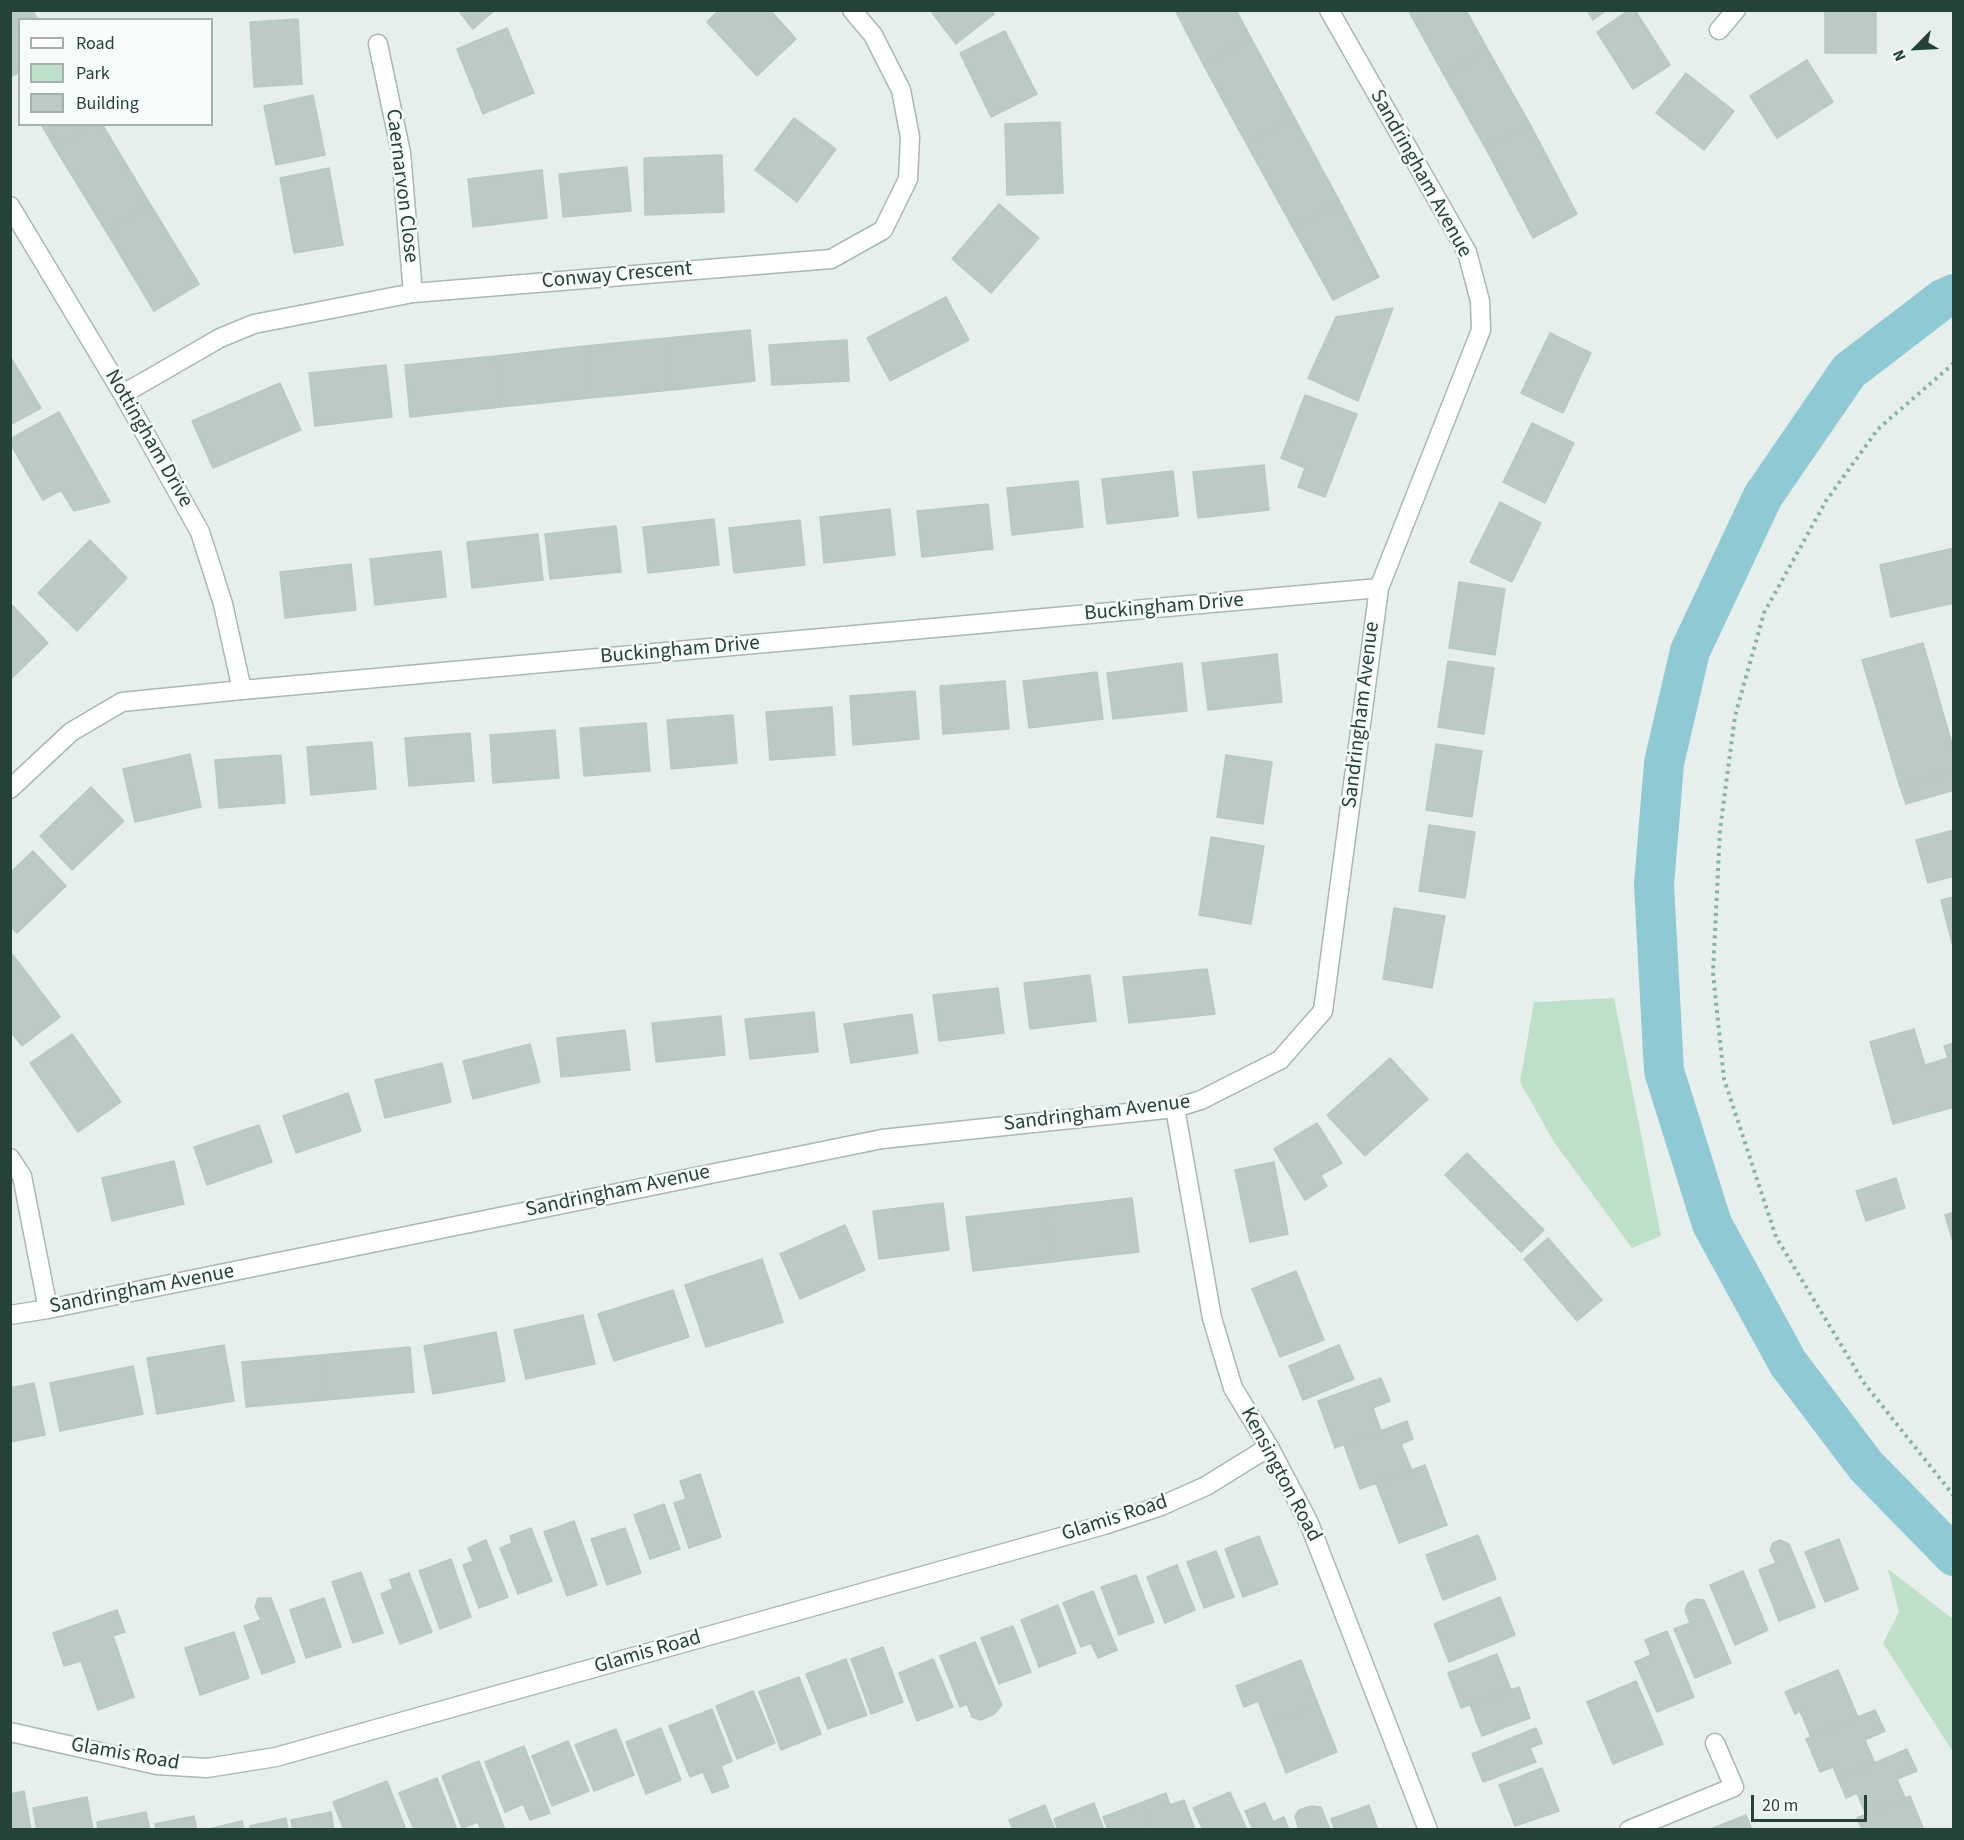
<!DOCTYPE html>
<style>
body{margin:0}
#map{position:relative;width:1964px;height:1840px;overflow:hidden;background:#e6efeb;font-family:"Source Sans 3",sans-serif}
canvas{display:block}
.frame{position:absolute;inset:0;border:12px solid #24423a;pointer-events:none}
.legend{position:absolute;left:18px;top:18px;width:195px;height:108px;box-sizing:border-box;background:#f7fbf9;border:2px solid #a3b1ad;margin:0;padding:8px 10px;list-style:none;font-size:18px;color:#24423a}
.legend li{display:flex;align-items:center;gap:12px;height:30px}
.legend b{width:30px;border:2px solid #a3b1ad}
.north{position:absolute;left:1886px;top:18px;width:60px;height:60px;-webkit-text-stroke:4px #f7fbf9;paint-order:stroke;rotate:246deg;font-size:16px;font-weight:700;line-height:24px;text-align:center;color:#24423a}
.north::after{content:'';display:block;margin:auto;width:21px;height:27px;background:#24423a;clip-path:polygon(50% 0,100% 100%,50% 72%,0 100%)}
.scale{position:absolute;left:1751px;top:1795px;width:116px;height:27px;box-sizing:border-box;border:3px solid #24423a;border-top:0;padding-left:8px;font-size:18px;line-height:21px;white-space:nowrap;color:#24423a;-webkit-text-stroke:4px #f7fbf9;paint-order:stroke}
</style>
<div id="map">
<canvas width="1964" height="1840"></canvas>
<div class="frame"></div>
<ul class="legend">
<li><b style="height:8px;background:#fff"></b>Road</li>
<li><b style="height:16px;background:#bfe0c8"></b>Park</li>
<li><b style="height:16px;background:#bbcac4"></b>Building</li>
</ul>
<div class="north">N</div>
<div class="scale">20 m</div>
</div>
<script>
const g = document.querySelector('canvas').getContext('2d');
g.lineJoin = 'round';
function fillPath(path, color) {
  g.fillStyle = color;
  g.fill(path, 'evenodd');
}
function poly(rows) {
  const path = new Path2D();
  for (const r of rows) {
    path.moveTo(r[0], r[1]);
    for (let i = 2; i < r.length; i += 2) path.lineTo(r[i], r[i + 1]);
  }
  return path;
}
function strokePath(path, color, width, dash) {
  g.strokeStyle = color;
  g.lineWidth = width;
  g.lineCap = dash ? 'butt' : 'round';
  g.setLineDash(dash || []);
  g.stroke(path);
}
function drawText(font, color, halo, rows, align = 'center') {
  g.font = font + ' "Source Sans 3",sans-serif';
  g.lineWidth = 5;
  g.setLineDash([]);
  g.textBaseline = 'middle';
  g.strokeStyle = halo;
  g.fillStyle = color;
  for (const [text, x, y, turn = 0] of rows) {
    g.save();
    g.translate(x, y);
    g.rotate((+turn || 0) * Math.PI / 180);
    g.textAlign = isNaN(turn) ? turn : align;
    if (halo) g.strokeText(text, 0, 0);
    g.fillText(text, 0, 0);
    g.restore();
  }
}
fillPath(poly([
 [1614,998,1661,1236,1632,1248,1554,1142,1520,1082,1534,1002],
 [1888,1569,1953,1619,1953,1752,1883,1643,1899,1612]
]), '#bfe0c8');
strokePath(poly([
 [1954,294,1943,299,1849,371,1763,496,1690,651,1664,763,1654,885,1664,1071,1712,1224,1788,1363,1866,1466,1954,1556]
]), '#8ec9d4', 40);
const building = poly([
 [10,10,32,10,38,20,20,20,20,72,12,76,10,10],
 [458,10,495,10,473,29,458,10],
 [719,10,770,10,796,39,757,76,707,22,719,10],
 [930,10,991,10,994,14,956,44,930,10],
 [1175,10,1236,10,1251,38,1203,64,1175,10],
 [1408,10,1466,10,1488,50,1444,75,1408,10],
 [1587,10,1607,10,1593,20,1587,10],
 [1629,10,1635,10,1670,65,1633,89,1597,32,1629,10],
 [1825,10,1876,10,1876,53,1825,53,1825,10],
 [298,19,302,84,254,87,250,22,298,19],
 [507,28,534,93,483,114,457,49,507,28],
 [1005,31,1037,94,991,117,960,53,1005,31],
 [1251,38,1294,117,1246,143,1203,64,1251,38],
 [1488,50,1530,124,1486,149,1444,75,1488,50],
 [1807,60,1833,102,1777,138,1750,96,1807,60],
 [1686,73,1734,111,1704,150,1656,113,1686,73],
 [313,95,325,155,276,165,264,106,313,95],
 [1294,117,1340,202,1293,228,1246,143,1294,117],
 [794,118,836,149,797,202,755,170,794,118],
 [1060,122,1063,193,1007,195,1005,124,1060,122],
 [41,124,93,124,55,148,41,124],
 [93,124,102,124,150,204,106,231,55,148,93,124],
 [1530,124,1577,214,1533,238,1486,149,1530,124],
 [722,155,724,212,645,215,644,158,722,155],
 [627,167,631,211,563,217,559,174,627,167],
 [329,168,343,245,294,253,280,178,329,168],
 [542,170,547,218,473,227,468,179,542,170],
 [1340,202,1379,277,1333,300,1293,228,1340,202],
 [150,204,199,284,154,311,106,231,150,204],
 [999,204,1039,238,991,293,952,259,999,204],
 [946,297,969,340,890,381,867,338,946,297],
 [1393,308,1358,401,1308,378,1336,317,1393,308],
 [750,330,755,381,672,390,666,338,750,330],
 [1550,333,1591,353,1563,413,1521,393,1550,333],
 [666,338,672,390,590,398,585,346,666,338],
 [847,340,849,381,772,385,769,345,847,340],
 [585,346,590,398,501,407,496,356,585,346],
 [10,356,41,408,10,425,10,356],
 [496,356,501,407,410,417,405,365,496,356],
 [386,365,392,417,315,426,309,373,386,365],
 [280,383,301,430,213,468,192,421,280,383],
 [1305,395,1357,414,1325,497,1298,487,1305,468,1281,458,1305,395],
 [59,412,110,502,74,511,61,490,43,500,10,443,10,439,59,412],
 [1532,423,1574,443,1545,503,1503,482,1532,423],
 [1264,465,1269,510,1198,518,1193,472,1264,465],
 [1173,471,1178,516,1107,524,1102,479,1173,471],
 [1078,481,1083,527,1012,535,1007,488,1078,481],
 [1500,502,1541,523,1512,582,1470,562,1500,502],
 [988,504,993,549,922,557,917,511,988,504],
 [890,509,895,555,824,563,820,517,890,509],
 [714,519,719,565,648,573,643,527,714,519],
 [800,520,805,565,734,573,729,528,800,520],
 [616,526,621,572,550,579,545,534,616,526],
 [538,534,543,580,472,588,467,542,538,534],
 [90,540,127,578,77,631,38,593,90,540],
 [1954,548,1954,603,1891,617,1880,565,1954,548],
 [441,551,446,597,375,605,370,559,441,551],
 [351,564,356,610,285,618,280,572,351,564],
 [1459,582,1505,589,1495,655,1449,648,1459,582],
 [12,605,48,643,10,680,10,607,12,605],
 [1923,643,1954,751,1954,771,1900,787,1862,660,1923,643],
 [1277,654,1282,702,1208,710,1202,663,1277,654],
 [1448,661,1494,668,1484,734,1438,727,1448,661],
 [1182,663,1187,711,1113,719,1107,673,1182,663],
 [1097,672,1103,719,1029,728,1023,681,1097,672],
 [1005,681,1009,729,943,734,940,686,1005,681],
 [915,691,919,739,853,745,850,696,915,691],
 [832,707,835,755,770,760,766,712,832,707],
 [733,715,737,763,671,769,667,720,733,715],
 [646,723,650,771,584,776,580,728,646,723],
 [555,730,559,778,493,783,490,735,555,730],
 [470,733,474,781,409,786,405,738,470,733],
 [372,742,376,789,311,795,307,747,372,742],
 [1436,744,1482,751,1472,817,1426,810,1436,744],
 [190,754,201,807,135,822,123,769,190,754],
 [281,755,285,803,219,808,215,760,281,755],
 [1226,755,1272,762,1263,824,1217,817,1226,755],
 [1954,771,1954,790,1906,804,1900,787,1954,771],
 [91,787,124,821,72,870,40,836,91,787],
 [1429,825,1475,832,1465,898,1419,891,1429,825],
 [1954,830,1954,876,1928,883,1916,840,1954,830],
 [1211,837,1264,846,1251,924,1199,915,1211,837],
 [33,851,66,886,17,933,10,926,10,873,33,851],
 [1954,897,1954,950,1941,900,1954,897],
 [1394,908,1445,916,1432,988,1383,979,1394,908],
 [13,955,60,1017,22,1046,10,1031,10,957,13,955],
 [1207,969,1215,1014,1129,1023,1123,977,1207,969],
 [1090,975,1096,1021,1030,1029,1024,983,1090,975],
 [998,988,1004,1033,939,1041,933,995,998,988],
 [814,1012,818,1052,750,1059,745,1019,814,1012],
 [912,1014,918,1053,851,1063,844,1024,912,1014],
 [721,1016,725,1055,656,1062,652,1023,721,1016],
 [1914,1029,1925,1065,1948,1058,1944,1046,1954,1043,1954,1107,1893,1124,1870,1042,1914,1029],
 [625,1030,630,1070,561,1077,557,1038,625,1030],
 [72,1034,121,1102,78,1132,30,1063,72,1034],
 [530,1044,540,1082,473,1099,463,1061,530,1044],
 [1390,1058,1428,1099,1365,1156,1327,1115,1390,1058],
 [442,1063,451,1102,385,1118,375,1080,442,1063],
 [348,1093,361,1131,296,1153,283,1116,348,1093],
 [1317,1123,1342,1163,1321,1175,1327,1186,1305,1200,1274,1149,1317,1123],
 [259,1125,272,1162,207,1185,194,1147,259,1125],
 [1467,1153,1544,1230,1521,1252,1445,1175,1467,1153],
 [174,1161,184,1204,112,1221,102,1178,174,1161],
 [1274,1162,1288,1234,1250,1242,1235,1170,1274,1162],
 [1896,1178,1905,1208,1866,1221,1856,1191,1896,1178],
 [1132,1198,1139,1252,1051,1262,1045,1208,1132,1198],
 [943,1203,949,1250,879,1259,873,1211,943,1203],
 [1045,1208,1051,1262,973,1271,966,1217,1045,1208],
 [1954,1212,1954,1245,1945,1215,1954,1212],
 [845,1225,865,1270,800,1299,780,1254,845,1225],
 [1548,1238,1602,1300,1577,1321,1524,1259,1548,1238],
 [762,1259,783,1322,706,1347,685,1285,762,1259],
 [1296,1271,1324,1340,1280,1357,1252,1289,1296,1271],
 [673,1290,689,1337,614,1361,598,1314,673,1290],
 [583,1315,595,1364,526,1379,514,1330,583,1315],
 [496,1332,505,1381,433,1394,424,1346,496,1332],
 [224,1345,234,1401,157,1414,147,1358,224,1345],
 [1339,1345,1354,1379,1303,1400,1289,1366,1339,1345],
 [410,1347,414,1392,325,1400,321,1355,410,1347],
 [321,1355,325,1400,246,1407,242,1362,321,1355],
 [133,1366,143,1414,60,1431,50,1383,133,1366],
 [1381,1378,1390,1401,1373,1408,1381,1431,1335,1448,1318,1401,1381,1378],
 [34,1383,45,1435,10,1442,10,1388,34,1383],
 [1407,1421,1413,1439,1401,1444,1412,1470,1360,1489,1344,1445,1407,1421],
 [1425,1465,1447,1525,1399,1543,1376,1483,1425,1465],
 [700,1474,721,1537,689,1548,674,1503,686,1499,680,1481,700,1474],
 [664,1504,680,1549,650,1559,634,1515,664,1504],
 [574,1521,597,1585,567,1596,544,1532,574,1521],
 [531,1528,552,1581,518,1594,500,1548,512,1543,510,1536,531,1528],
 [625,1528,641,1573,607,1585,591,1539,625,1528],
 [1478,1535,1496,1579,1443,1600,1426,1555,1478,1535],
 [1259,1536,1278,1584,1243,1597,1225,1549,1259,1536],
 [1839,1539,1858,1589,1825,1602,1805,1552,1839,1539],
 [486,1540,508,1597,479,1608,463,1565,473,1561,468,1548,486,1540],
 [1780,1540,1789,1544,1815,1607,1779,1621,1759,1570,1776,1563,1770,1550,1773,1543,1780,1540],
 [1216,1551,1234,1597,1204,1608,1187,1562,1216,1551],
 [451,1559,471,1617,440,1629,419,1571,451,1559],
 [1177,1565,1195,1610,1165,1623,1147,1577,1177,1565],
 [1743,1571,1768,1630,1735,1645,1710,1585,1743,1571],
 [361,1572,383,1633,353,1643,332,1582,361,1572],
 [409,1573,432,1632,400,1644,381,1594,393,1589,390,1580,409,1573],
 [1136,1575,1154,1622,1119,1635,1101,1587,1136,1575],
 [1093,1591,1117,1650,1098,1658,1091,1643,1081,1647,1063,1603,1093,1591],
 [1500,1597,1515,1635,1449,1662,1434,1624,1500,1597],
 [258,1598,271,1598,295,1662,262,1674,244,1626,261,1620,255,1607,258,1598],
 [324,1598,341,1647,306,1658,290,1610,324,1598],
 [1696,1599,1704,1600,1731,1663,1695,1678,1674,1629,1690,1623,1685,1610,1688,1603,1696,1599],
 [1058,1605,1076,1653,1039,1667,1021,1620,1058,1605],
 [117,1610,125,1632,113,1636,134,1697,98,1710,81,1661,64,1666,53,1633,117,1610],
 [1013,1626,1031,1672,999,1684,981,1638,1013,1626],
 [1667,1631,1694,1697,1657,1712,1635,1662,1651,1655,1645,1640,1667,1631],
 [234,1632,249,1678,200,1695,185,1648,234,1632],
 [975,1642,1002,1705,994,1714,981,1720,972,1717,967,1704,960,1707,940,1656,975,1642],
 [883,1647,903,1702,871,1714,851,1659,883,1647],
 [1497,1654,1511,1690,1461,1708,1448,1673,1497,1654],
 [846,1659,867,1715,828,1729,806,1674,846,1659],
 [933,1659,953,1707,917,1721,899,1673,933,1659],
 [1301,1660,1318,1704,1267,1724,1258,1701,1244,1707,1236,1686,1301,1660],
 [1838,1670,1858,1717,1811,1737,1800,1711,1795,1714,1785,1692,1838,1670],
 [799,1677,821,1734,781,1750,759,1692,799,1677],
 [1636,1681,1663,1744,1613,1764,1587,1702,1636,1681],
 [1519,1687,1530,1718,1482,1736,1470,1705,1519,1687],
 [753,1691,775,1743,737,1759,716,1706,753,1691],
 [1318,1704,1337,1752,1286,1773,1267,1724,1318,1704],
 [712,1709,732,1761,721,1766,729,1787,712,1793,703,1772,690,1777,669,1726,712,1709],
 [1875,1710,1885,1731,1865,1740,1875,1763,1838,1779,1833,1767,1820,1772,1806,1739,1875,1710],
 [661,1728,681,1780,646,1794,626,1742,661,1728],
 [1536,1728,1542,1743,1530,1748,1536,1762,1483,1782,1472,1754,1536,1728],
 [616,1729,634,1775,594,1791,575,1745,616,1729],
 [568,1741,589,1791,552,1806,532,1756,568,1741],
 [524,1746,550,1813,530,1820,523,1804,505,1812,485,1762,524,1746],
 [1907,1749,1917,1771,1897,1779,1905,1798,1866,1815,1857,1793,1846,1798,1838,1779,1907,1749],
 [479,1761,505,1830,481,1830,478,1822,462,1828,442,1776,479,1761],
 [1542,1768,1559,1811,1515,1826,1499,1785,1542,1768],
 [437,1778,457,1830,414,1830,399,1793,437,1778],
 [387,1781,406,1830,344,1830,333,1802,387,1781],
 [24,1791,31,1830,10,1830,10,1794,24,1791],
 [1230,1792,1247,1830,1203,1830,1193,1808,1230,1792],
 [1166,1793,1170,1805,1184,1800,1195,1830,1153,1830,1143,1802,1166,1793],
 [1910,1796,1924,1830,1862,1830,1857,1818,1910,1796],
 [87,1797,93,1830,37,1830,33,1808,87,1797],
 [1143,1802,1153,1830,1108,1830,1103,1817,1143,1802],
 [1094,1803,1104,1830,1058,1830,1054,1819,1094,1803],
 [1265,1803,1273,1822,1284,1817,1289,1830,1253,1830,1245,1811,1265,1803],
 [1045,1805,1055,1830,1013,1830,1009,1820,1045,1805],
 [1369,1805,1378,1830,1335,1830,1331,1819,1369,1805],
 [1311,1806,1321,1807,1330,1830,1299,1830,1295,1816,1299,1810,1311,1806],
 [146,1812,150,1830,98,1830,97,1822,146,1812],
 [331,1812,334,1830,293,1830,291,1820,331,1812],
 [1746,1815,1752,1830,1708,1830,1746,1815],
 [194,1816,197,1830,157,1830,155,1824,194,1816],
 [286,1818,288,1830,250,1830,250,1826,286,1818],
 [242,1821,244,1830,205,1830,242,1821]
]);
fillPath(building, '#bbcac4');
strokePath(building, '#b8c9c2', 1.5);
const minor = poly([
 [1719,30,1736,10],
 [378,44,401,153,413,293],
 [10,206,123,394,200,532,223,604,242,690],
 [123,394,220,338,254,324,413,293,831,259,883,230,908,179,910,137,901,90,873,35,852,10],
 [10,789,71,732,122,702,242,690,1379,588],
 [1175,1108,1212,1318,1233,1388,1269,1447,1309,1523,1428,1830],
 [10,1158,22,1176,48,1309],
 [10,1315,48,1309,882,1139,1175,1108,1201,1100,1280,1060,1323,1011,1379,588,1481,330,1480,301,1467,252,1329,10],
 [10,1732,157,1765,207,1768,276,1757,1104,1525,1161,1506,1206,1486,1269,1447],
 [1629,1830,1734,1787,1715,1743]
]);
strokePath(minor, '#a8b8b2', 21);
strokePath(poly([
 [1954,363,1878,429,1826,501,1764,613,1735,716,1720,830,1713,973,1724,1079,1776,1237,1864,1383,1954,1496]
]), '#86b3a5', 4, [3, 4.5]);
strokePath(minor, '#fff', 18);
drawText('21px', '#24423a', '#f7fbf9', [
 ["Sandringham Avenue",1420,174,61],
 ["Caernarvon Close",401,186,83],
 ["Conway Crescent",617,276,-5],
 ["Nottingham Drive",148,439,60],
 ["Buckingham Drive",1164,608,-5],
 ["Buckingham Drive",680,651,-5],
 ["Sandringham Avenue",1362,715,-83],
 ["Sandringham Avenue",1097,1114,-7],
 ["Sandringham Avenue",618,1192,-12],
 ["Sandringham Avenue",142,1290,-11],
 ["Kensington Road",1280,1475,62],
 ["Glamis Road",1115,1519,-18],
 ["Glamis Road",648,1653,-16],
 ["Glamis Road",125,1755,10]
]);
</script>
